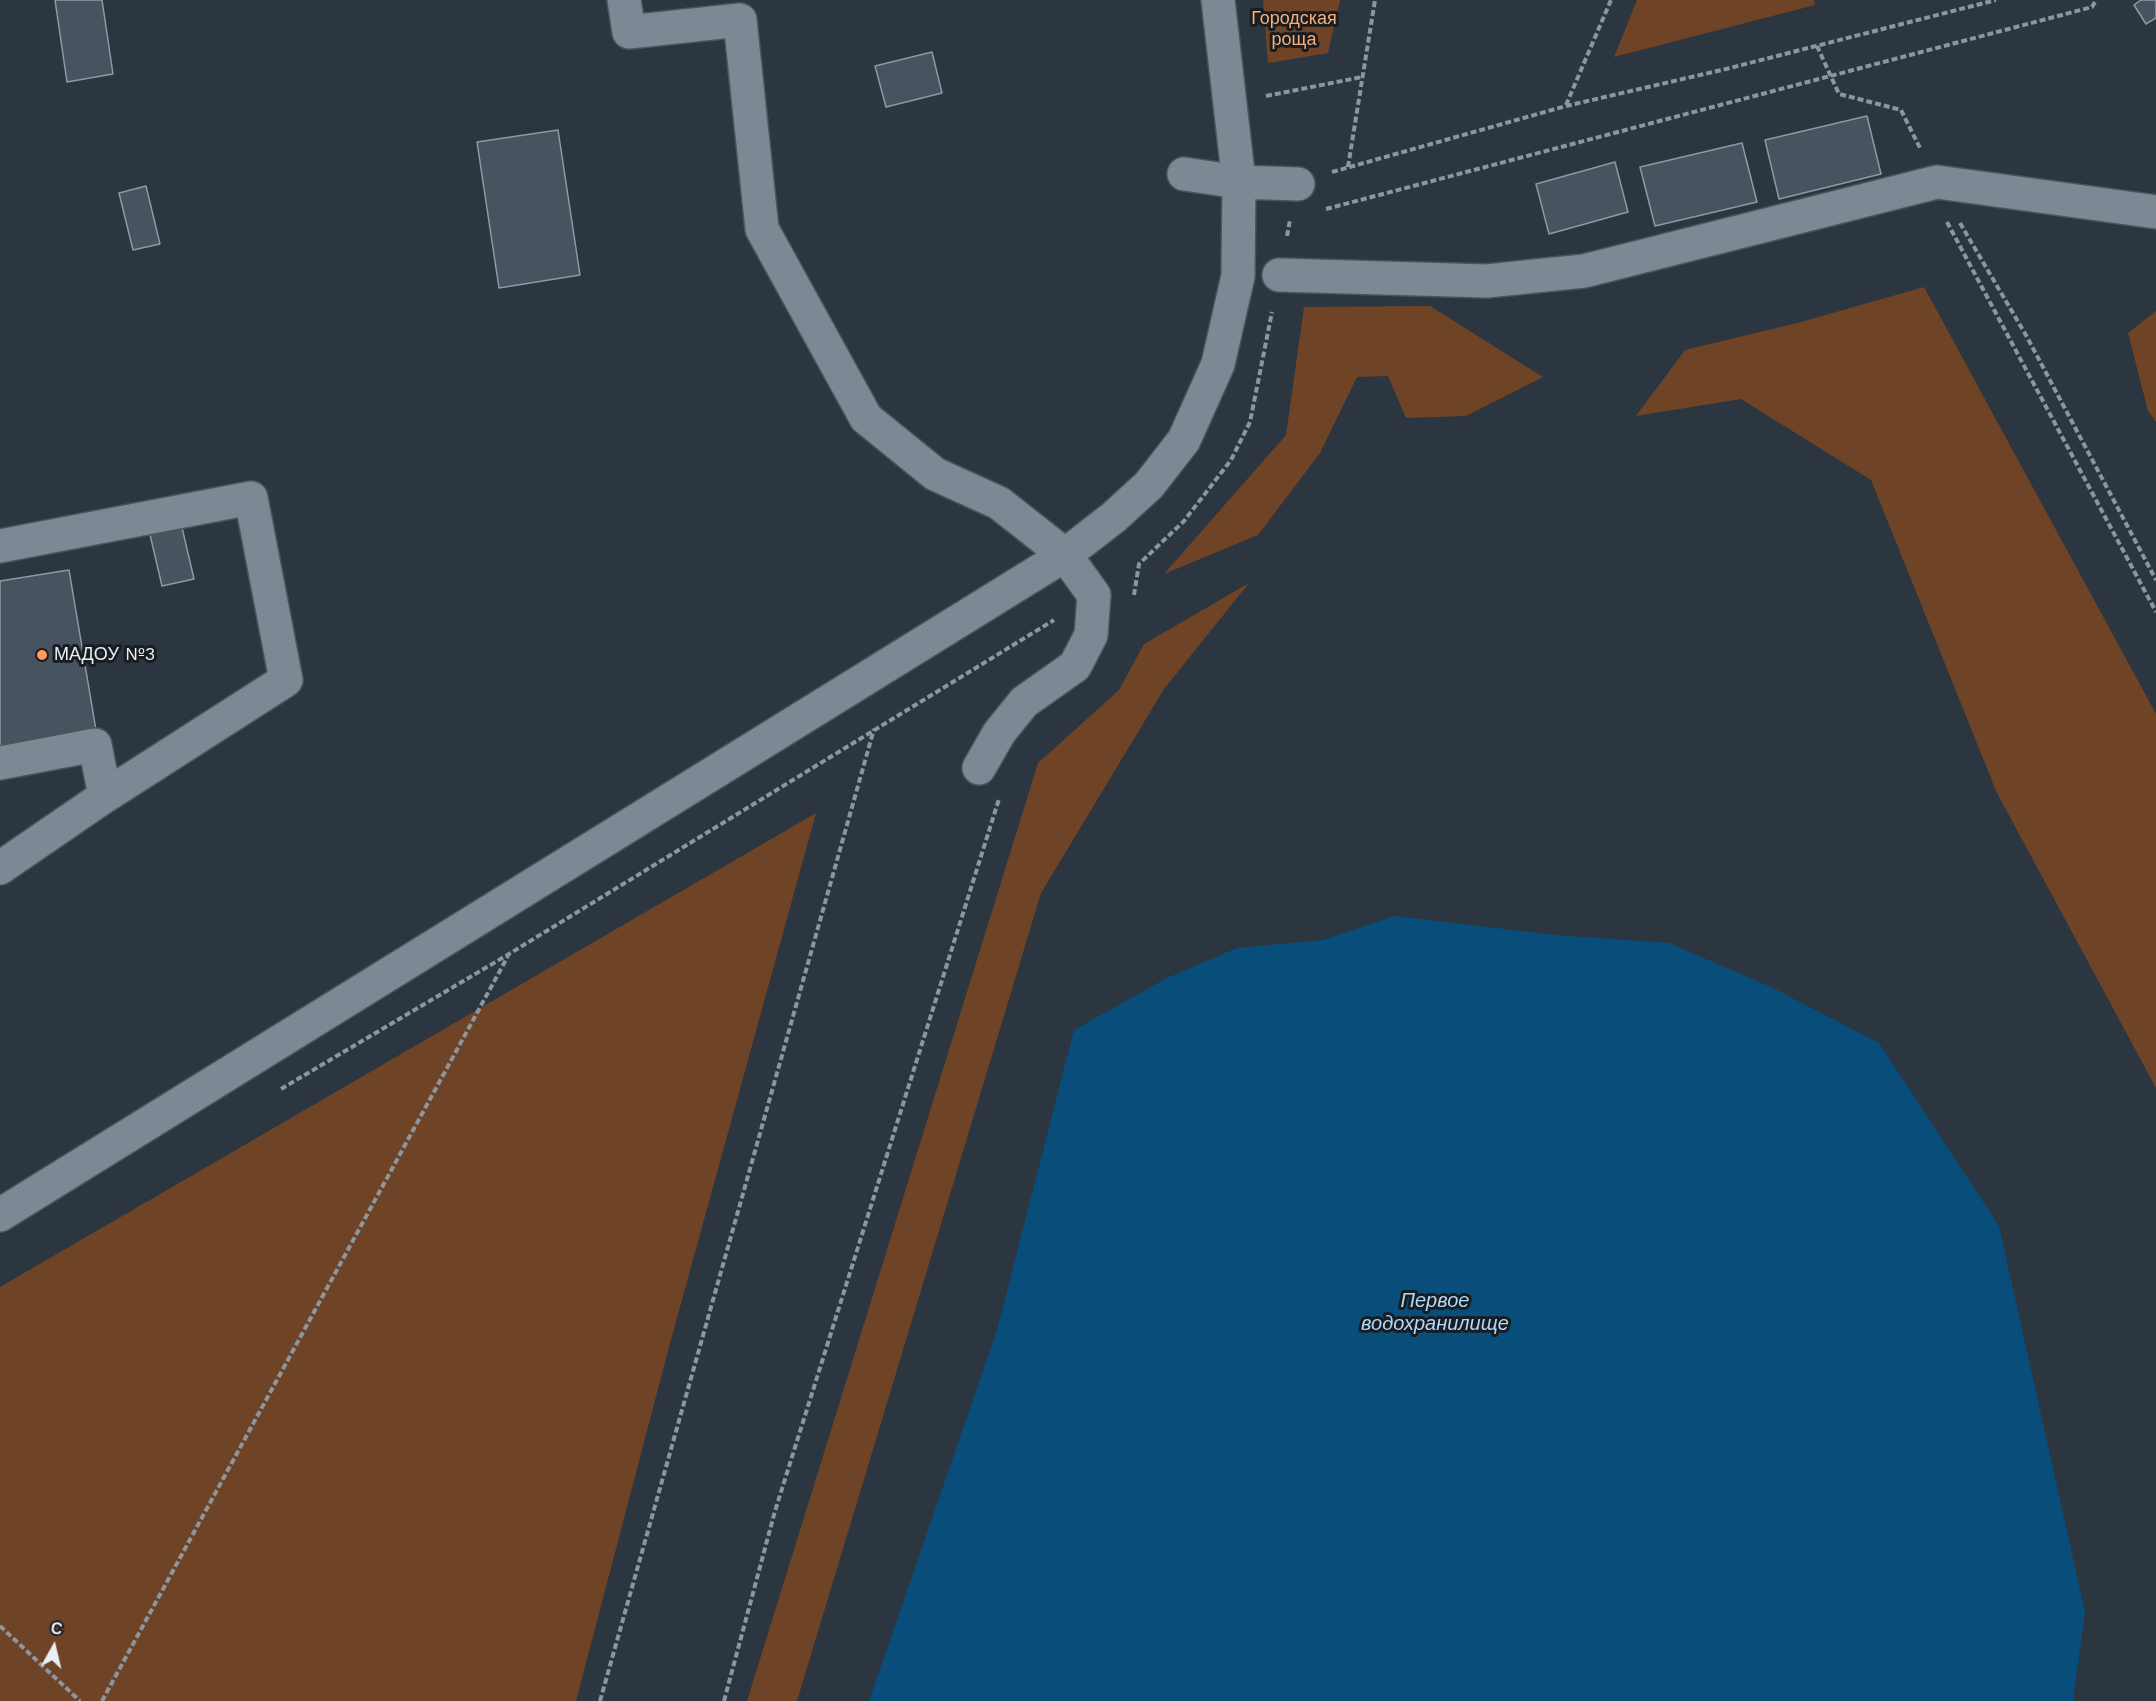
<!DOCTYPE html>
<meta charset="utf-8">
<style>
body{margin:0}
#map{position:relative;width:2156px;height:1701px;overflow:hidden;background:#2b3640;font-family:"Work Sans",sans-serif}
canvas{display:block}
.north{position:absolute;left:24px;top:1617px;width:60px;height:60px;-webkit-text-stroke:4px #181d21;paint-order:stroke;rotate:8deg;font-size:16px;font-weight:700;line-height:24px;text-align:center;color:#e8eff5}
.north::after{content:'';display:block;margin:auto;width:21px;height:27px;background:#e8eff5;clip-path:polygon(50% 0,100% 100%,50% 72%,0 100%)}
</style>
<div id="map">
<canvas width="2156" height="1701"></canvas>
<div class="north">С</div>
</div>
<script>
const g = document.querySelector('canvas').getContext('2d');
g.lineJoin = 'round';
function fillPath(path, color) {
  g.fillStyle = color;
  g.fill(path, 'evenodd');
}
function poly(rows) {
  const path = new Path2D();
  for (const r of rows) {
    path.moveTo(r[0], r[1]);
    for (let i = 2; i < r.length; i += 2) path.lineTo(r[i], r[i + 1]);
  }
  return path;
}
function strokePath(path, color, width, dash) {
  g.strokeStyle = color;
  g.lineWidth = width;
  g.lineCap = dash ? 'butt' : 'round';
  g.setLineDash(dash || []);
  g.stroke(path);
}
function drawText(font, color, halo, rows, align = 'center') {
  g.font = font + ' "Work Sans",sans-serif';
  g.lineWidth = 6;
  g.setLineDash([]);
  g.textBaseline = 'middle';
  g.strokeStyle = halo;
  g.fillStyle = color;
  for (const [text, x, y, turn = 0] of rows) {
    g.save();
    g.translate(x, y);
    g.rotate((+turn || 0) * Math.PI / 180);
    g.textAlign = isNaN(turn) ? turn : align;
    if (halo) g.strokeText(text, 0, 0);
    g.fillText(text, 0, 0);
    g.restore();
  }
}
fillPath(poly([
 [1263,0,1340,0,1328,53,1268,63],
 [1637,0,1814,0,1815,5,1614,57],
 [1924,287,2156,714,2156,1088,1997,793,1871,480,1741,399,1636,416,1685,350,1801,322],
 [1430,306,1543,377,1466,416,1406,418,1388,376,1357,377,1320,453,1258,535,1164,574,1286,435,1304,307],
 [2156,311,2156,422,2148,411,2128,333],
 [1249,583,1164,689,1041,893,797,1701,747,1701,1038,763,1119,690,1144,644],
 [816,813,669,1347,576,1701,0,1701,0,1287]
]), '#6f4325');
fillPath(poly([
 [1395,916,1555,935,1669,943,1771,987,1879,1043,1999,1226,2085,1612,2073,1701,869,1701,997,1330,1074,1030,1167,978,1237,948,1323,940]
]), '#094d7b');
const building = poly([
 [55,0,102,0,113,74,67,82,55,0],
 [2141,0,2156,0,2156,18,2146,24,2134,5,2141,0],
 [932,52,942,93,886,107,875,66,932,52],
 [1867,116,1881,174,1779,199,1765,140,1867,116],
 [558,130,580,275,499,288,477,142,558,130],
 [1742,143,1757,202,1655,226,1640,167,1742,143],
 [1615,162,1628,212,1549,234,1536,184,1615,162],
 [146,186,160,244,133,250,119,193,146,186],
 [180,519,194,579,162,586,148,526,180,519],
 [69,570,96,730,0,746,0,581,69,570]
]);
fillPath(building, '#47535e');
strokePath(building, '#8d9aa6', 1.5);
const minor = poly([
 [624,0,629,32,740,20,762,229,866,418,935,474,999,503,1065,555,1094,595,1091,635,1075,666,1024,702,999,733,979,768],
 [1184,174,1239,182,1298,184],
 [1279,275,1487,281,1584,271,1937,182,2156,212],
 [0,546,251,498,286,680,105,796,0,868],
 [0,763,95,745,105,796],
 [0,1215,1065,555,1114,517,1149,485,1184,440,1218,364,1238,276,1239,182,1218,0]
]);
strokePath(minor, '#4a545c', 36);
strokePath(poly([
 [1817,46,1839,94,1901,110,1920,148],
 [1266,96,1362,77],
 [1566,105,1611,0],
 [1348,167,1375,0],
 [1332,172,1566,106,1726,69,1996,0],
 [1326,209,2092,7,2096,0],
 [1947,222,2156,612],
 [1960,223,2027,337,2156,580],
 [1287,236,1290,220],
 [1134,595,1139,564,1184,521,1231,460,1250,422,1272,312],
 [281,1089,509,954,1054,620],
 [0,1626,80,1701],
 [102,1701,508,956],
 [600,1701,874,729],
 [724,1701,775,1511,999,799]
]), '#8d969e', 4, [6, 3]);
strokePath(minor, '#7c8995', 33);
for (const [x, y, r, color] of [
 [42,655,6,"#fe9c57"]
]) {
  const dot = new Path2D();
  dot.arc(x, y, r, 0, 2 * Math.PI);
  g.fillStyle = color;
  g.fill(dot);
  strokePath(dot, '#181d21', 2);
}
drawText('18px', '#ffab74', '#181d21', [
 ["Городская",1294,19],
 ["роща",1294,40]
]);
drawText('18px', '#e8eff5', '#181d21', [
 ["МАДОУ №3",54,655]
], 'left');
drawText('italic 20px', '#b2d8f9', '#181d21', [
 ["Первое",1435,1301],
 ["водохранилище",1435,1324]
]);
</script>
